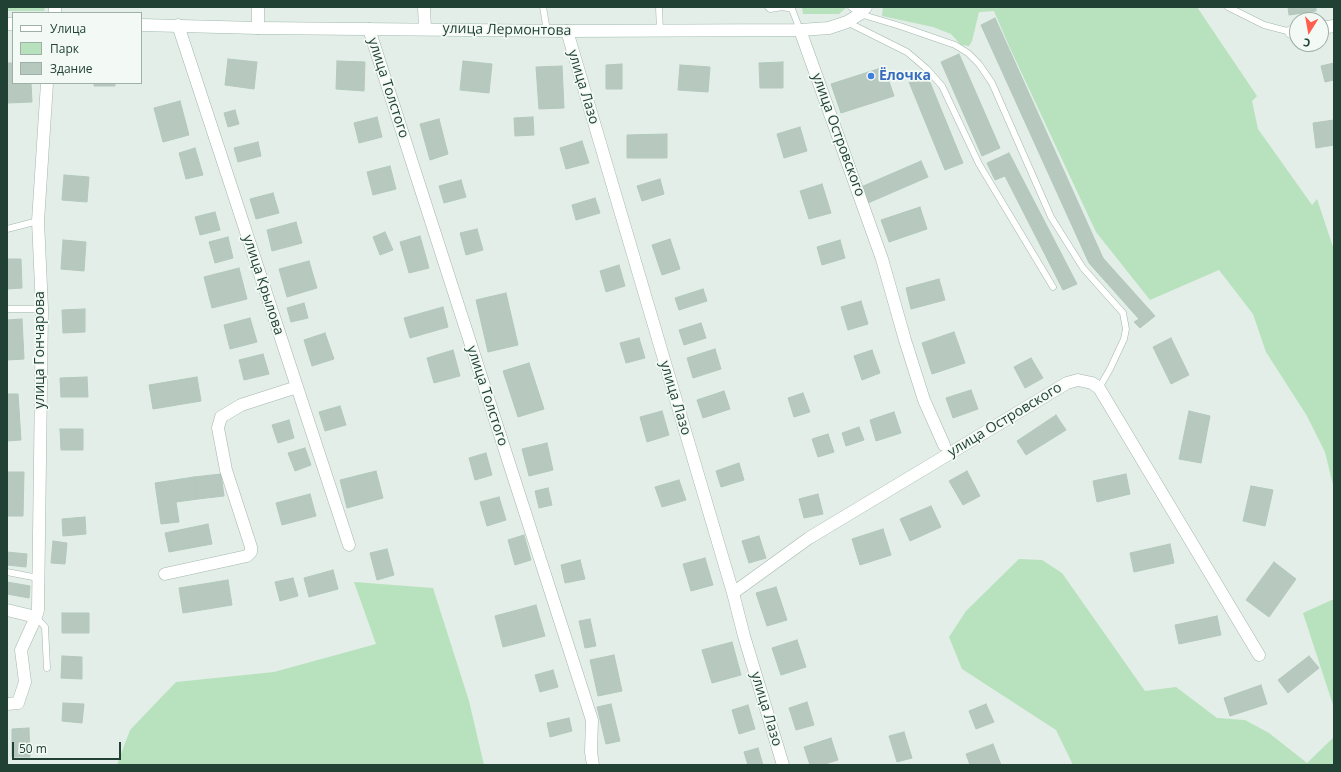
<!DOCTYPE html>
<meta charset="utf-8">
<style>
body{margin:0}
#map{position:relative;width:1341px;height:772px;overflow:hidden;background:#e2eee7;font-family:"Open Sans",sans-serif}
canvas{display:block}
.frame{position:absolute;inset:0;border:8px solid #204133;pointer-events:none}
.legend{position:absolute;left:12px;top:12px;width:130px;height:72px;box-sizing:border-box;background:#f3faf5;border:1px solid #9fb0a7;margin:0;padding:5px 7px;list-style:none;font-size:12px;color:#204133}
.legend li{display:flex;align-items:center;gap:8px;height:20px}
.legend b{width:20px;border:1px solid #9fb0a7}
.north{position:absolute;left:1289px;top:12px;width:40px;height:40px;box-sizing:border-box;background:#f3faf5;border:1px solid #9fb0a7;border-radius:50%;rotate:191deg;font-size:11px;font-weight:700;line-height:16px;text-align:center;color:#204133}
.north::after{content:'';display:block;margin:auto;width:14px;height:18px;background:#ff5e4f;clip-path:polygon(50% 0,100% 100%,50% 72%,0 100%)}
.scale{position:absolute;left:12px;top:742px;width:109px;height:18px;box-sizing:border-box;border:2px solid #204133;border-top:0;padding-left:5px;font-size:12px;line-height:14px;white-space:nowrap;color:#204133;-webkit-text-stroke:3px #f3faf5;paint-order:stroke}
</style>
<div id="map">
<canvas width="1341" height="772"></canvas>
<div class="frame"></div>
<ul class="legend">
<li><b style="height:5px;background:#fff"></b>Улица</li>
<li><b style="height:11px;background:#b8e2bd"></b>Парк</li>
<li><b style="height:11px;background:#b7c9bf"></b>Здание</li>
</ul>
<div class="north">С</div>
<div class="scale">50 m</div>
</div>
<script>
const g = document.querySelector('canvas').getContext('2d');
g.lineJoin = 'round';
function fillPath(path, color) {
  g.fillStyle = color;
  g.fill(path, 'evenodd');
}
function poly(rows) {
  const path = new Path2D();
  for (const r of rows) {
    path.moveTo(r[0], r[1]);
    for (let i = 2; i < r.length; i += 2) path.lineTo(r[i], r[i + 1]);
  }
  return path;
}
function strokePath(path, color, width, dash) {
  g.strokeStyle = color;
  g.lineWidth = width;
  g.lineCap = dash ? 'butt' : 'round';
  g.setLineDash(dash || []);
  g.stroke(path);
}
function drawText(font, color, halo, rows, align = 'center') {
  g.font = font + ' "Open Sans",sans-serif';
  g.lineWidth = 3.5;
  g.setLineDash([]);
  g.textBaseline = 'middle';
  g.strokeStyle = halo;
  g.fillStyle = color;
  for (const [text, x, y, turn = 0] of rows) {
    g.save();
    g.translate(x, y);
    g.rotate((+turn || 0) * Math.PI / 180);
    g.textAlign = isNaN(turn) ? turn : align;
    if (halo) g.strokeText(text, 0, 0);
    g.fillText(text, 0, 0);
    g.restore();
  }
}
fillPath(poly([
 [7,7,45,7,44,11,7,11],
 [802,7,847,7,839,14,803,14],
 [883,7,1197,7,1257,96,1252,101,1258,129,1312,205,1317,199,1334,250,1334,489,1325,452,1307,416,1266,352,1253,314,1219,270,1150,300,1096,232,1009,46,994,11,979,12,972,41,969,46,961,45,951,34,933,27,882,16],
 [1019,559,1042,560,1062,573,1145,691,1176,687,1217,718,1245,720,1269,733,1307,763,1334,737,1334,765,1073,765,1056,730,962,669,949,637,966,611],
 [354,582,433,588,469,701,484,765,117,765,130,730,176,682,274,672,376,644],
 [1334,599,1334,708,1303,613]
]), '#b8e2bd');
const building = poly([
 [1288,7,1316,7,1316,11,1289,15,1288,7],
 [995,18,1103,258,1155,316,1140,328,1134,322,1139,319,1089,263,981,25,995,18],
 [959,54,1000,148,982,156,941,62,959,54],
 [228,59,257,62,254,89,225,85,228,59],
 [337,61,365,62,364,91,336,89,337,61],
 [463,61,492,64,489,93,460,90,463,61],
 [783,62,783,88,760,88,759,63,783,62],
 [7,63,13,63,13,83,31,83,32,102,7,103,7,63],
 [1334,63,1334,80,1325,82,1321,66,1334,63],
 [622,64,622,89,606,89,606,65,622,64],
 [680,65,710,67,708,92,678,90,680,65],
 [562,66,564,108,539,109,536,67,562,66],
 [884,67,894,96,841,113,831,84,884,67],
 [927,75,963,163,945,170,909,82,927,75],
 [94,83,115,83,115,86,94,86,94,83],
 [180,101,189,135,163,142,154,108,180,101],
 [235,110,239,124,228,127,224,113,235,110],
 [377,117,382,137,359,143,354,123,377,117],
 [533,117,534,135,515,136,514,118,533,117],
 [439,119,448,154,430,160,420,124,439,119],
 [1334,120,1334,145,1316,148,1313,123,1334,120],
 [800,127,807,151,784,158,777,134,800,127],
 [667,134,667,158,627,158,627,135,667,134],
 [582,141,589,163,566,169,560,148,582,141],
 [258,142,261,156,238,162,234,148,258,142],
 [195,148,203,175,186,179,179,153,195,148],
 [1009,153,1077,284,1063,290,1005,176,995,180,987,163,1009,153],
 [921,161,928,177,868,203,861,187,921,161],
 [390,166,396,189,373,195,367,172,390,166],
 [64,175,89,177,87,202,62,200,64,175],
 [660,179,664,194,642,201,637,186,660,179],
 [461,180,466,197,444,203,439,186,461,180],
 [822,184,831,213,809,219,800,191,822,184],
 [273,193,279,213,256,219,250,199,273,193],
 [595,198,600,213,576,220,572,205,595,198],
 [920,207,927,229,889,242,881,220,920,207],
 [215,212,220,230,200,235,195,217,215,212],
 [296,222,302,243,272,251,267,230,296,222],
 [477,229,483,250,466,255,460,233,477,229],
 [385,232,393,250,380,255,373,237,385,232],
 [420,236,429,268,409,273,400,242,420,236],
 [228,237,233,258,215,263,209,242,228,237],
 [670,239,680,269,662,275,652,245,670,239],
 [63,240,86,242,84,271,61,269,63,240],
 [840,240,845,258,822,265,817,247,840,240],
 [7,259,21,259,22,288,7,289,7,259],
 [309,261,317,288,287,297,279,269,309,261],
 [619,265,625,286,606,292,600,271,619,265],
 [239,268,247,299,212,308,204,277,239,268],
 [939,279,945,300,911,309,906,288,939,279],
 [703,289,707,301,679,310,675,298,703,289],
 [506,293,518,345,488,352,476,300,506,293],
 [861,301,868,324,848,330,841,307,861,301],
 [304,303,308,318,291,322,287,308,304,303],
 [443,307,448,327,410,338,404,318,443,307],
 [85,309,85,332,63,333,62,310,85,309],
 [250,318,257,342,230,349,224,325,250,318],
 [22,319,24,359,7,360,7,320,22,319],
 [701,323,706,338,684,345,679,330,701,323],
 [954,332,965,363,932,374,922,343,954,332],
 [325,333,334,359,312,366,304,340,325,333],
 [639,338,645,358,626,363,620,343,639,338],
 [1171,338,1189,375,1171,384,1153,347,1171,338],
 [715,349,721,369,693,378,687,358,715,349],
 [453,350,460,376,434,383,427,358,453,350],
 [872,350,880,373,862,380,854,356,872,350],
 [263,354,269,374,244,380,239,360,263,354],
 [1031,358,1043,378,1025,388,1014,367,1031,358],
 [529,363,544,409,518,417,503,371,529,363],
 [87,377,88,397,61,397,60,378,87,377],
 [197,377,201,401,153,409,149,385,197,377],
 [971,390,978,409,953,418,946,398,971,390],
 [724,391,730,409,703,418,697,400,724,391],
 [803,393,810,412,794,417,788,398,803,393],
 [7,394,18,394,21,440,7,441,7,394],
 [340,406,346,425,325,431,319,412,340,406],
 [662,411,669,435,647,442,640,417,662,411],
 [1189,411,1210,416,1201,463,1179,459,1189,411],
 [894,412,901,433,876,441,870,420,894,412],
 [1056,415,1066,430,1026,455,1017,441,1056,415],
 [289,420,294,438,278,443,272,425,289,420],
 [859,427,864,440,846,446,842,433,859,427],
 [60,429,83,429,83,450,61,450,60,429],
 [828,434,834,452,818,457,812,439,828,434],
 [547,443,553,470,529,476,522,449,547,443],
 [305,448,311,465,295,471,288,453,305,448],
 [486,453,492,475,475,480,469,458,486,453],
 [739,463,744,480,721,487,716,471,739,463],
 [376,471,383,498,347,508,340,480,376,471],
 [967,471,980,496,963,505,949,481,967,471],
 [7,472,24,472,23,516,7,516,7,472],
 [221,474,224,496,198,499,194,477,221,474],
 [1126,474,1130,494,1097,502,1093,481,1126,474],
 [194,477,198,499,176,502,179,522,161,524,155,483,194,477],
 [679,480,686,500,662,507,655,487,679,480],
 [1251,486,1273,490,1265,526,1243,521,1251,486],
 [548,488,552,505,539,508,535,491,548,488],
 [310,494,316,516,282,525,276,503,310,494],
 [818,494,823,514,804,518,799,499,818,494],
 [499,497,506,520,487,526,480,502,499,497],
 [931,506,941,527,910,541,900,519,931,506],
 [85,517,86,534,63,536,62,519,85,517],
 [208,524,212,544,169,552,165,533,208,524],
 [883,529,891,555,860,565,852,539,883,529],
 [524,535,531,560,515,565,508,540,524,535],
 [759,536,766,558,749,563,742,541,759,536],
 [53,541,67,543,65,564,51,563,53,541],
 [1170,544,1174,563,1134,572,1130,553,1170,544],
 [387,549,394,575,377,580,370,553,387,549],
 [7,552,27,554,26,567,7,565,7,552],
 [705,558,713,585,691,591,683,564,705,558],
 [580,560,585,579,565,583,561,565,580,560],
 [1274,562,1296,579,1269,617,1246,600,1274,562],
 [333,570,338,589,309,597,304,578,333,570],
 [293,578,298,596,280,601,275,582,293,578],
 [228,580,232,605,183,613,179,588,228,580],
 [7,582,30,586,29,598,7,594,7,582],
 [776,587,787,620,767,626,756,593,776,587],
 [536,605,545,636,503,647,495,616,536,605],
 [62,613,89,613,89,633,62,633,62,613],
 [1217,616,1221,635,1179,644,1175,625,1217,616],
 [590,619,596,646,585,648,579,621,590,619],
 [797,640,806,667,781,675,772,648,797,640],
 [732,642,741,675,712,683,702,650,732,642],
 [614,655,622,691,598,696,590,660,614,655],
 [62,656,82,657,82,679,61,678,62,656],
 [1309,656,1319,668,1288,693,1278,680,1309,656],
 [553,670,558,687,540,692,535,675,553,670],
 [1261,685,1267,704,1230,716,1224,698,1261,685],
 [807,702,814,725,796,730,789,708,807,702],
 [63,703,84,704,82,723,62,721,63,703],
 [611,704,620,741,606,744,597,707,611,704],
 [986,704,994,722,976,729,969,711,986,704],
 [748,705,755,729,739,734,732,710,748,705],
 [569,718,572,731,550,737,547,723,569,718],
 [29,728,30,757,12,757,12,729,29,728],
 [904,732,912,758,897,762,889,736,904,732],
 [831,738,838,760,822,765,810,765,804,747,831,738],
 [993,744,1001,765,970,765,966,754,993,744],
 [758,748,763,765,748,765,744,752,758,748]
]);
fillPath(building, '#b7c9bf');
strokePath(building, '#b3c8bc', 1);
const lane = poly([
 [543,7,547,31],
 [659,7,660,31],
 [768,7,770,9,783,7,792,9,800,30],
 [851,7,860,14,900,26,955,45,968,53,979,64,992,83,1051,217,1083,268,1123,313,1126,329,1124,339,1110,369,1099,388],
 [1228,7,1264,25,1291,32],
 [847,22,907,52,927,69,942,86,979,164,1053,287],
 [7,229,38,221],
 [7,309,42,309],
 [7,572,38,578],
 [36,617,45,627,47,668]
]);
const street = poly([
 [424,7,425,29],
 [178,25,349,545],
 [258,28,258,7],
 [1321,28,1334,26],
 [369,29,592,720,591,752,593,765],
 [800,30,882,259,905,340,924,400,944,445],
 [567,31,733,593,744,636,783,765],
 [1291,32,1297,32],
 [165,574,247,556,251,552,251,547,226,470,218,428,221,417,241,405,297,387],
 [733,593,809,538,1067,383,1078,380,1092,383,1099,388,1259,655],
 [7,610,36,617],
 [7,704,18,703,25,682,21,650,36,617,38,610,42,309,38,221,47,83]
]);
const secondary = poly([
 [55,13,55,7],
 [7,24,13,24],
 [141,25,258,28,567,31,800,30,829,28,847,22,860,14,866,7]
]);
strokePath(lane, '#a4b7ad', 7);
strokePath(street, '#a4b7ad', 13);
strokePath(secondary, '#9fbbad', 13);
strokePath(lane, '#fff', 6);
strokePath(street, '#fff', 12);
strokePath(secondary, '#fff', 12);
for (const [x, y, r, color] of [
 [871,76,4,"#3f7fe0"]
]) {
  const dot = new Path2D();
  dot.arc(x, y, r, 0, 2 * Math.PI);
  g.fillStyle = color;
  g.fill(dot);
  strokePath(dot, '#f3faf5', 1.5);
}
drawText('14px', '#204133', '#f3faf5', [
 ["улица Лермонтова",507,30,1],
 ["улица Лазо",583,87,73],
 ["улица Толстого",388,88,72],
 ["улица Островского",838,135,70],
 ["улица Крылова",263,285,72],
 ["улица Гончарова",40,350,-90],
 ["улица Толстого",487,396,72],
 ["улица Лазо",675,398,73],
 ["улица Островского",1005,420,-31],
 ["улица Лазо",766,709,73]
]);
drawText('bold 14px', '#366cbe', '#f3faf5', [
 ["Ёлочка",879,76]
], 'left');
</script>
